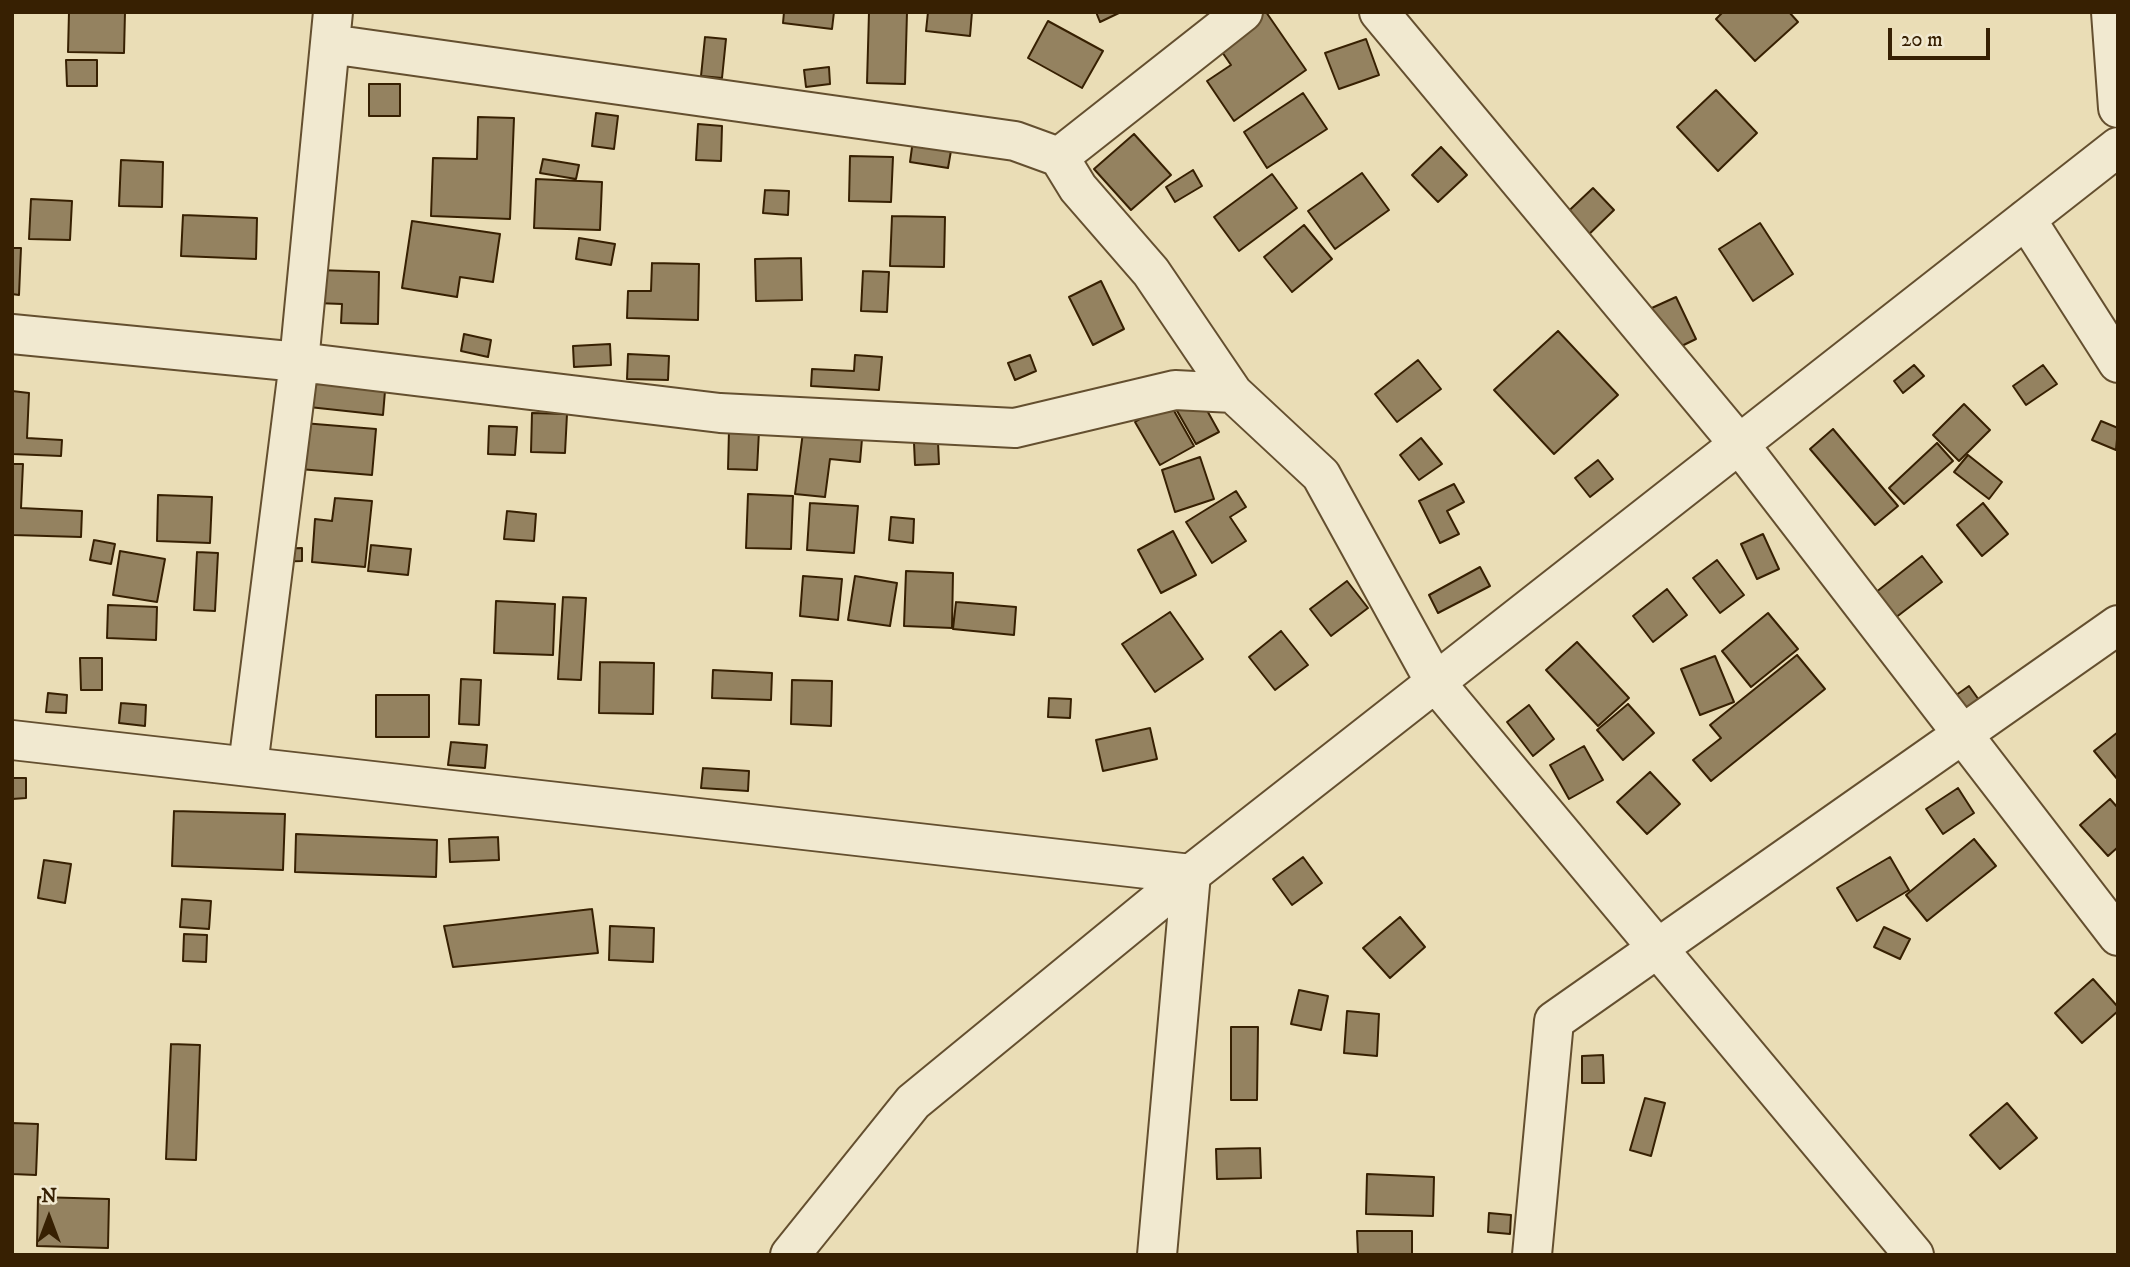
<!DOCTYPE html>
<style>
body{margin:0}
#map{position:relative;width:2130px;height:1267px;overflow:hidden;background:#eaddb6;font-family:"IM FELL DW Pica",serif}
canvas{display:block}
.frame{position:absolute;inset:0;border:14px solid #372002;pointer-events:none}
.north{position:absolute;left:14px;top:1183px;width:70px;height:70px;-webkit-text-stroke:5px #f1e9d0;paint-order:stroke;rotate:0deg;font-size:19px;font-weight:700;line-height:28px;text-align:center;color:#372002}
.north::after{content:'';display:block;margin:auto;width:24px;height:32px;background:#372002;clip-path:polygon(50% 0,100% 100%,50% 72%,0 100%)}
.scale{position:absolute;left:1888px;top:28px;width:102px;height:32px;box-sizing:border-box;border:4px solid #372002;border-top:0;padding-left:9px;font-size:21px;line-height:24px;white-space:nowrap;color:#372002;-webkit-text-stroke:5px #f1e9d0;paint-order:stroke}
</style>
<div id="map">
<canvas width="2130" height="1267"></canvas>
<div class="frame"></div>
<div class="north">N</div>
<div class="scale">20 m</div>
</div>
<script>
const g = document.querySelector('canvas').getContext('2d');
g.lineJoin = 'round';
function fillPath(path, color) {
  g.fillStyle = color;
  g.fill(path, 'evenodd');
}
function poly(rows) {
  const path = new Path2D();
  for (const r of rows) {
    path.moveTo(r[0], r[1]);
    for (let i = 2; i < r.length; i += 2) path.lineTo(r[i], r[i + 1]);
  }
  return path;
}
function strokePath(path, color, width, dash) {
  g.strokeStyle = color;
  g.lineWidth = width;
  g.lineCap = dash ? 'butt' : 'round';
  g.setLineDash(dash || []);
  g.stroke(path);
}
const building = poly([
 [69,12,125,12,124,53,68,52,69,12],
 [784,12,834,12,832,29,783,23,784,12],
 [869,12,907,12,905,84,867,83,869,12],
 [928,12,972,12,970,36,926,31,928,12],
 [1096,12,1121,12,1100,22,1096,12],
 [1239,12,1266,12,1306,70,1234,121,1207,81,1231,65,1209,33,1239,12],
 [1723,12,1789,12,1798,22,1755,61,1716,19,1723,12],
 [1048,21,1103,51,1082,88,1028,58,1048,21],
 [705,37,726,39,722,78,701,76,705,37],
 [1366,39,1379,75,1339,89,1325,53,1366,39],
 [66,60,97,60,97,86,67,86,66,60],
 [829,67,830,84,806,87,804,70,829,67],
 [369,84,400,84,400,116,369,116,369,84],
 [1716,90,1757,133,1718,171,1677,127,1716,90],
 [1303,93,1327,129,1267,168,1244,132,1303,93],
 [596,113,618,116,614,149,592,146,596,113],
 [478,117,514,118,510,219,431,216,433,158,477,159,478,117],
 [698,124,722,126,721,161,696,160,698,124],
 [1134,134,1171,175,1131,210,1094,169,1134,134],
 [913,140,952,145,948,168,910,162,913,140],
 [1441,147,1467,175,1438,202,1412,175,1441,147],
 [850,156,893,157,891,202,849,201,850,156],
 [543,159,579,165,576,179,540,173,543,159],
 [121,160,163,162,162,207,119,206,121,160],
 [1193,170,1202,186,1175,202,1166,187,1193,170],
 [1362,173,1389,210,1335,249,1308,211,1362,173],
 [1272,174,1297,208,1239,251,1214,217,1272,174],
 [536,179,602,182,600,230,534,228,536,179],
 [1593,188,1614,210,1580,243,1558,221,1593,188],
 [765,190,789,191,788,215,763,213,765,190],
 [31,199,72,201,70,240,29,239,31,199],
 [183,215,257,218,256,259,181,256,183,215],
 [892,216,945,217,944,267,890,266,892,216],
 [412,221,500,234,493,282,460,277,457,297,402,288,412,221],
 [1760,223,1793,274,1753,301,1719,249,1760,223],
 [1304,225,1332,259,1292,292,1264,257,1304,225],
 [579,238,615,244,611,265,576,259,579,238],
 [12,248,21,248,19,295,12,294,12,248],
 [801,258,802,300,756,301,755,259,801,258],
 [652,263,699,264,698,320,627,318,628,291,651,291,652,263],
 [317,270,379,272,378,324,341,323,342,304,316,303,317,270],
 [863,271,889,272,887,312,861,311,863,271],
 [1101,281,1124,329,1093,345,1069,297,1101,281],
 [1676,297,1696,339,1663,355,1643,312,1676,297],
 [1558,331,1618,395,1554,454,1494,390,1558,331],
 [464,334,491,340,488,357,461,351,464,334],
 [610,344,611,365,574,367,573,346,610,344],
 [628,354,669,356,668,380,627,379,628,354],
 [855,355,882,357,879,390,811,386,812,369,854,371,855,355],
 [1030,355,1036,371,1015,380,1008,363,1030,355],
 [1418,360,1441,389,1397,422,1375,394,1418,360],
 [1914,365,1924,376,1903,393,1894,381,1914,365],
 [2043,365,2057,384,2026,405,2013,386,2043,365],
 [312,382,385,391,383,415,309,407,312,382],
 [12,391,29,393,27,438,62,440,61,456,12,454,12,391],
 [1199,396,1219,432,1196,444,1176,409,1199,396],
 [1169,402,1194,446,1160,465,1135,422,1169,402],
 [1964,404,1990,430,1959,461,1933,435,1964,404],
 [532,413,567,414,565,453,531,452,532,413],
 [2101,421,2118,428,2116,450,2092,440,2101,421],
 [291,422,376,429,372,475,287,468,291,422],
 [489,426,517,427,515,455,488,454,489,426],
 [1833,429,1898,506,1875,525,1810,449,1833,429],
 [729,430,759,431,757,470,728,469,729,430],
 [803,432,862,439,860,462,830,459,825,497,795,494,803,432],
 [1421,438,1442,464,1419,480,1400,455,1421,438],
 [938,442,939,464,915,465,914,443,938,442],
 [1937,443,1953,461,1904,504,1889,488,1937,443],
 [1968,455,2002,482,1989,499,1954,472,1968,455],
 [1200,457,1214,499,1175,512,1162,470,1200,457],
 [1598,460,1613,479,1590,497,1575,478,1598,460],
 [12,464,23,464,21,508,82,511,81,537,12,535,12,464],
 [1454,484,1464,502,1447,511,1459,534,1440,543,1419,501,1454,484],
 [1236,491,1246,507,1230,517,1246,541,1212,563,1186,522,1236,491],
 [748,494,793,496,791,549,746,548,748,494],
 [158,495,212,497,210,543,157,541,158,495],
 [335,498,372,501,365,567,312,562,315,519,332,521,335,498],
 [810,503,858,506,854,553,807,550,810,503],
 [1983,503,2008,534,1982,556,1957,525,1983,503],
 [507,511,536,514,534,541,504,539,507,511],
 [891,517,914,519,913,543,889,540,891,517],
 [1173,531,1196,575,1161,593,1138,550,1173,531],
 [1763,534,1779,569,1757,579,1741,544,1763,534],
 [94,540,115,544,111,564,90,560,94,540],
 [371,545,411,549,408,575,368,571,371,545],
 [302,548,302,561,270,562,270,549,302,548],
 [120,551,165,559,157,602,113,595,120,551],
 [197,552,218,553,215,611,194,610,197,552],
 [1922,556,1942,582,1886,625,1866,600,1922,556],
 [1717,560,1744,595,1720,613,1693,578,1717,560],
 [1480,567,1490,586,1438,613,1429,595,1480,567],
 [906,571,953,573,952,628,904,626,906,571],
 [803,576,842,579,838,620,800,616,803,576],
 [855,576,897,583,890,626,848,620,855,576],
 [1347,581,1368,608,1331,636,1310,609,1347,581],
 [1667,589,1687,615,1653,642,1633,616,1667,589],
 [563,597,586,598,581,680,558,679,563,597],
 [496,601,555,604,553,655,494,653,496,601],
 [956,602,1016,607,1014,635,953,629,956,602],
 [108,605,157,607,156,640,107,638,108,605],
 [1170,612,1203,659,1155,692,1122,644,1170,612],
 [1768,613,1798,649,1751,687,1722,651,1768,613],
 [1281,631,1308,665,1275,690,1249,657,1281,631],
 [1577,642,1629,698,1598,726,1546,670,1577,642],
 [1797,655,1825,689,1711,781,1693,760,1721,738,1710,725,1797,655],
 [1715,656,1734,702,1700,715,1681,669,1715,656],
 [80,658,102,658,102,690,81,690,80,658],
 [600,662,654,663,653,714,599,713,600,662],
 [713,670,772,673,771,700,712,698,713,670],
 [461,679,481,680,479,725,459,724,461,679],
 [792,680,832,681,831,726,791,724,792,680],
 [1969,686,1984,707,1958,726,1942,705,1969,686],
 [48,693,67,695,66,713,46,712,48,693],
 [376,695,429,695,429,737,376,737,376,695],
 [1049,698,1071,699,1070,718,1048,717,1049,698],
 [121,703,146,705,145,726,119,723,121,703],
 [1628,704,1654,733,1623,760,1597,730,1628,704],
 [1529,705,1554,739,1533,756,1507,722,1529,705],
 [1150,728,1157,759,1103,771,1096,740,1150,728],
 [2118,732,2118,780,2094,751,2118,732],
 [451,742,487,745,485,768,448,765,451,742],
 [1584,746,1603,780,1569,799,1550,765,1584,746],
 [703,768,749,771,748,791,701,788,703,768],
 [1650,772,1680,804,1647,834,1617,802,1650,772],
 [12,778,26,778,26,798,12,799,12,778],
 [1958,788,1974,813,1943,834,1926,809,1958,788],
 [2110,799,2118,808,2118,847,2108,856,2080,825,2110,799],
 [174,811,285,814,283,870,172,866,174,811],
 [296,834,437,840,436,877,295,872,296,834],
 [498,837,499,860,450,862,449,839,498,837],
 [1974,839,1996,866,1927,921,1906,895,1974,839],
 [1303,857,1322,883,1292,905,1273,879,1303,857],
 [1890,857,1909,890,1857,921,1837,888,1890,857],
 [44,860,71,864,65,903,38,898,44,860],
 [182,899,211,901,209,929,180,927,182,899],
 [592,909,598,953,453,967,444,926,592,909],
 [1400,917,1425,947,1390,978,1363,948,1400,917],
 [610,926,654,928,653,962,609,960,610,926],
 [1884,927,1910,939,1900,959,1874,947,1884,927],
 [184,934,207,935,206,962,183,961,184,934],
 [2093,979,2118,1007,2118,1011,2082,1043,2055,1013,2093,979],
 [1299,990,1328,996,1321,1030,1291,1024,1299,990],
 [1347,1011,1379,1014,1377,1056,1344,1053,1347,1011],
 [1231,1027,1258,1027,1257,1100,1231,1100,1231,1027],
 [171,1044,200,1045,196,1160,166,1159,171,1044],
 [1603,1055,1604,1083,1582,1083,1582,1056,1603,1055],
 [1645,1098,1665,1103,1651,1156,1630,1150,1645,1098],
 [2007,1103,2037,1138,2000,1169,1970,1135,2007,1103],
 [12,1123,38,1124,36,1175,12,1174,12,1123],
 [1260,1148,1261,1178,1217,1179,1216,1149,1260,1148],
 [1367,1174,1434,1177,1433,1216,1366,1214,1367,1174],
 [38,1197,109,1199,108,1248,37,1246,38,1197],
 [1489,1213,1511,1215,1510,1234,1488,1232,1489,1213],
 [1357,1231,1412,1231,1412,1255,1358,1255,1357,1231]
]);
fillPath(building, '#948260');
strokePath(building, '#372002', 2);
const street = poly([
 [1379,12,1739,444,2118,936],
 [2111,12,2118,108],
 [330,44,1015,141,1059,157,1078,188,1151,272,1233,393],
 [1059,157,1243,12],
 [2026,219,2118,363],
 [12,334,299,362,720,413,1015,428,1175,390,1233,393,1321,475,1435,682,1914,1255],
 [12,740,1191,874],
 [248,766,299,362,333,12],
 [790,1255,913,1102,1191,874,2118,147],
 [1157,1255,1191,874],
 [1532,1255,1554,1021,2118,625]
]);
strokePath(street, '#644f2f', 42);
strokePath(street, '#f1e9d0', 38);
</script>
